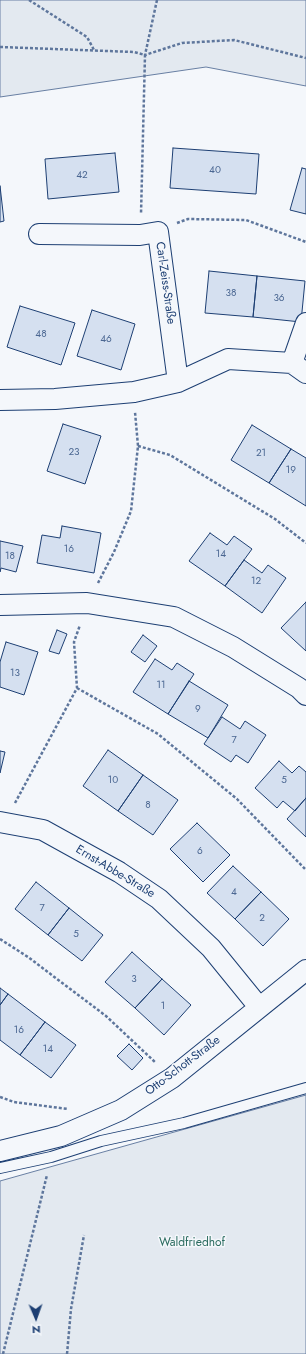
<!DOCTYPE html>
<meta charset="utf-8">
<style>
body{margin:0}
#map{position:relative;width:306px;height:1354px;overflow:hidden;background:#f4f7fb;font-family:Jost,sans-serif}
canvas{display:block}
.north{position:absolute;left:16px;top:1298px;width:40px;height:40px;-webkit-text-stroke:3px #f4f7fb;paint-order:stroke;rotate:178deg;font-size:11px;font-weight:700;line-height:16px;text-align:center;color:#1d3f73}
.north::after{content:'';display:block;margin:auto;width:14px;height:18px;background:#1d3f73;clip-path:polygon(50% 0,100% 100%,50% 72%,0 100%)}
</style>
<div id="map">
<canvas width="306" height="1354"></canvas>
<div class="north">N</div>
</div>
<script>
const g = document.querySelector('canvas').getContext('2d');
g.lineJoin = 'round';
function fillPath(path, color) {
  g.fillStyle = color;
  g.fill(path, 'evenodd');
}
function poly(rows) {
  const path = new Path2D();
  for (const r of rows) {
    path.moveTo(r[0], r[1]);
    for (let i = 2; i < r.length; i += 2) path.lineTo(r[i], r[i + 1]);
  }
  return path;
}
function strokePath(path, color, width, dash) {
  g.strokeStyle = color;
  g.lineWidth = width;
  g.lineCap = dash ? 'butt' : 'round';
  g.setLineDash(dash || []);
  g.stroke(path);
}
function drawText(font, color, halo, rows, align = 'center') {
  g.font = font + ' Jost,sans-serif';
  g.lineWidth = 3;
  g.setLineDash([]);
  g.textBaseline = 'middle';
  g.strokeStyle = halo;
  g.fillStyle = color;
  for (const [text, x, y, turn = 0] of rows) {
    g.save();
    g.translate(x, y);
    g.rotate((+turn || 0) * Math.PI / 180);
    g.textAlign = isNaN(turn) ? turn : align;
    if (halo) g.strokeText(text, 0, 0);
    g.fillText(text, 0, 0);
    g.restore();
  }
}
const green = poly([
 [0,0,306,0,306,86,206,67,0,97,0,0],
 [306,1095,306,1354,0,1354,0,1181,306,1095]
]);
fillPath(green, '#e3e9f0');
strokePath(green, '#687fa3', 1);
const building = poly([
 [173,148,259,154,256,194,170,188,173,148],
 [115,153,119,192,48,199,45,159,115,153],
 [302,168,306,169,306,214,290,210,302,168],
 [0,186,4,221,0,222,0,186],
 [209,271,257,276,253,317,205,313,209,271],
 [257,276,305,281,301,322,253,317,257,276],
 [20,306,75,323,61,365,7,347,20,306],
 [92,310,135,324,121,370,77,356,92,310],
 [63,424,101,436,85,484,47,471,63,424],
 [252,425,291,449,269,483,231,460,252,425],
 [291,449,306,458,306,506,269,483,291,449],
 [62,526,101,533,94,573,37,563,42,535,60,538,62,526],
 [210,533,227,545,234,536,252,549,225,586,189,561,210,533],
 [0,541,23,546,16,572,1,568,0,572,0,541],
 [244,560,262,573,268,565,286,578,262,613,225,586,244,560],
 [306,602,306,651,281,628,306,602],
 [57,630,67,634,59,654,49,651,57,630],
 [143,635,157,646,145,662,131,652,143,635],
 [6,642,38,652,24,695,0,687,0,662,6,642],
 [155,659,172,670,177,663,194,674,168,714,133,692,155,659],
 [189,681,228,705,208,738,168,714,189,681],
 [222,717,240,729,245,721,266,735,248,763,236,755,231,762,204,744,222,717],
 [108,750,143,775,118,811,83,786,108,750],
 [0,751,5,752,0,773,0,751],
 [279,761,292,773,299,766,306,772,306,798,295,811,283,801,277,808,255,788,279,761],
 [143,775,178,800,153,835,118,811,143,775],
 [306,798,306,837,287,819,306,798],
 [197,823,230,855,203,882,170,849,197,823],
 [233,866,261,892,235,919,207,893,233,866],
 [36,882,69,908,48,935,15,909,36,882],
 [261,892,289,919,263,946,235,919,261,892],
 [69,908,103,935,82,961,48,935,69,908],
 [132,952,162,979,135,1008,105,982,132,952],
 [162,979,191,1005,164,1035,135,1008,162,979],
 [0,988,8,994,0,1005,0,988],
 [8,994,45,1022,20,1055,0,1040,0,1005,8,994],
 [45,1022,76,1045,51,1078,20,1055,45,1022],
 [129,1044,143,1058,132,1070,117,1056,129,1044]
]);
fillPath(building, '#d5e0f0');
strokePath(building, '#1d3f73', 1);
const service = poly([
 [0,1168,51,1157,101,1141,184,1123,306,1088]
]);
const minor = poly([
 [39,234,140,235,158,232,178,382],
 [292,363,306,323],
 [0,400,55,399,134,392,178,382,228,359,292,363,306,373],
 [0,605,87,603,174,617,233,647,299,688,306,695],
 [0,822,43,830,119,872,159,899,211,948,259,1007],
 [0,1151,61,1136,121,1110,172,1078,306,970]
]);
strokePath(service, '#1d3f73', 12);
strokePath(minor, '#1d3f73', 22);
strokePath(poly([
 [29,0,87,37,94,50],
 [157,0,145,55,182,43,234,40,306,58],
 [0,47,134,52,145,55,141,214],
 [177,223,188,219,246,220,306,242],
 [138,446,170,455,275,519,306,543],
 [98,583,114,552,131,511,138,446,135,412],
 [77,688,158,734,237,799,306,870],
 [15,803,77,688,74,642,80,625],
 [0,939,28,957,106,1016,156,1063],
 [0,1097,14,1102,68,1109],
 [3,1354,47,1175],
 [67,1354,71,1309,84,1235]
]), '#5e769c', 2.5, [3, 2]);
strokePath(service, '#f4f7fb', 10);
strokePath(minor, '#f4f7fb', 20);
drawText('10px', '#4b6792', null, [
 ["40",215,171],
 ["42",82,176],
 ["38",231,294],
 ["36",279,299],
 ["48",41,335],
 ["46",106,340],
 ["23",74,453],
 ["21",261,454],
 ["19",291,471],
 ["16",69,550],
 ["14",221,555],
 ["18",10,557],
 ["12",256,582],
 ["13",15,674],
 ["11",161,686],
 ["9",198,710],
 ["7",234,741],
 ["10",113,781],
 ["5",284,781],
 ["8",148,806],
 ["6",200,852],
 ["4",234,893],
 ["7",42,909],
 ["2",262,919],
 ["5",76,935],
 ["3",134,980],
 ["1",163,1007],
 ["16",19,1031],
 ["14",48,1050]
]);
drawText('12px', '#1d3f73', '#f4f7fb', [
 ["Carl-Zeiss-Straße",165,283,82],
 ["Ernst-Abbe-Straße",115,872,31],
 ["Otto-Schott-Straße",183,1066,-37]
]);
drawText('12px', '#2c6c60', '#f4f7fb', [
 ["Waldfriedhof",192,1243]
]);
</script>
